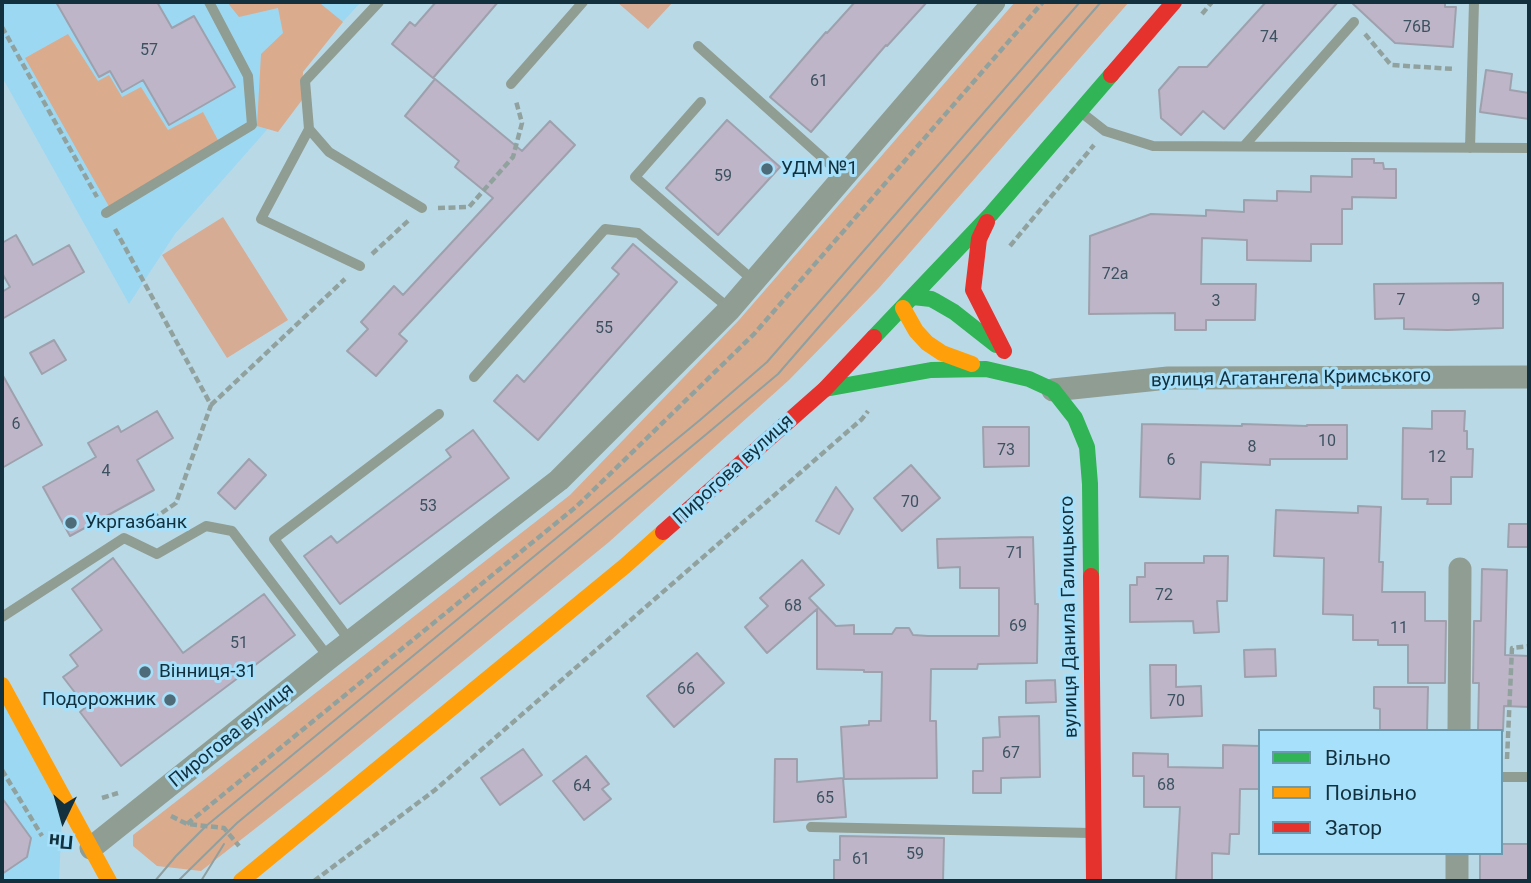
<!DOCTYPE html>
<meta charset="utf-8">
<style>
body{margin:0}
#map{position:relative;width:1531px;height:883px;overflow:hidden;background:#bad9e7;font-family:Roboto,sans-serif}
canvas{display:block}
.frame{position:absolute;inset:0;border:4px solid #12303d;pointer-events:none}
.legend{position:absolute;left:1258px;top:729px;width:245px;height:126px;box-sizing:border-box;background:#a7e0fa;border:2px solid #6b9aae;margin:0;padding:9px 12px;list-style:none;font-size:21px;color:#12303d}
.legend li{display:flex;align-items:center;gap:14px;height:35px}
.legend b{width:35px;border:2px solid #6b9aae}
.north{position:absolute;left:28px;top:785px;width:70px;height:70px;-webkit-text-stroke:5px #a7e0fa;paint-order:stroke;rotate:185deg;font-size:19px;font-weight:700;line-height:28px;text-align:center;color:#12303d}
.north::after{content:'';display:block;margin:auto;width:24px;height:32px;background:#12303d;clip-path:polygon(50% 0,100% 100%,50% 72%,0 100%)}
</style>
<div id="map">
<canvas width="1531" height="883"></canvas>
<div class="frame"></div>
<ul class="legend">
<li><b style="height:9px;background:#30b455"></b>Вільно</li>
<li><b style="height:9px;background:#ff9f0a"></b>Повільно</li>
<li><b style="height:9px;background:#e5322d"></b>Затор</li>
</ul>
<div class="north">Пн</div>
</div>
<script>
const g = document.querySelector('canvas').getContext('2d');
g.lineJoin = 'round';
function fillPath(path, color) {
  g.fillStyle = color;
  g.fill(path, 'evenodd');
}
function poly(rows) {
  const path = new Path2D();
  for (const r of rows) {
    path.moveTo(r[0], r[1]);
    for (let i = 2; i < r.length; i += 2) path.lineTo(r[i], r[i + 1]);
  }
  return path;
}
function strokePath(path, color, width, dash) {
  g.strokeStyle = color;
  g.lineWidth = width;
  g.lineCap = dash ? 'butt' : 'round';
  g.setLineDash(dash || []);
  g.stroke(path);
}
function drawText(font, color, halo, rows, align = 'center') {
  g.font = font + ' Roboto,sans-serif';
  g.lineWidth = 6;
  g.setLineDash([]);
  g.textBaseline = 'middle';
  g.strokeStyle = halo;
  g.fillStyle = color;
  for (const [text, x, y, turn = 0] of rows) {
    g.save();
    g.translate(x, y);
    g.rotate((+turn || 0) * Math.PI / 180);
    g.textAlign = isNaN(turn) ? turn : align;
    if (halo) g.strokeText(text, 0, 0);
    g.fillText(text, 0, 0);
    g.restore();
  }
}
fillPath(poly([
 [2,2,361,2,297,72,287,107,175,234,129,304,2,77],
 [2,685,63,796,59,881,2,881]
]), '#9dd8f3');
fillPath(poly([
 [617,2,673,2,648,29],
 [223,217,288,320,227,358,162,255]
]), '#d6ac94');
fillPath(poly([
 [227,2,323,2,321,4,343,22,303,72,302,100,278,132,257,126,261,54,283,33,278,8,239,17],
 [1015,2,1129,2,879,288,789,380,609,542,325,774,201,871,157,866,133,846,133,835,570,495,739,320],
 [68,34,98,81,109,75,122,97,141,87,168,130,203,112,220,144,111,210,25,58]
]), '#dbab8d');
const building = poly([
 [56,2,157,2,172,28,194,16,235,87,169,125,143,80,122,92,110,71,99,77,56,2],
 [436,2,498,2,433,78,392,44,410,22,415,26,436,2],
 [855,2,927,2,887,46,886,45,811,132,770,97,826,32,827,33,855,2],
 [1266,2,1338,2,1224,129,1203,111,1181,135,1161,118,1159,90,1179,67,1207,67,1266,2],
 [1351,2,1445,2,1445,7,1456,7,1453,47,1395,43,1351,2],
 [1486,70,1512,74,1510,90,1529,93,1529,119,1480,112,1486,70],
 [435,79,522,151,550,121,575,145,399,334,407,341,376,376,347,351,368,329,361,322,394,286,403,295,493,198,455,167,459,161,405,116,435,79],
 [727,120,780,167,718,235,666,188,727,120],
 [1352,159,1374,159,1374,163,1383,163,1384,169,1396,169,1396,198,1352,197,1352,209,1342,209,1342,244,1311,244,1311,261,1247,260,1247,240,1202,238,1201,284,1256,284,1255,320,1206,320,1206,330,1175,330,1175,313,1089,314,1090,236,1151,214,1206,216,1206,210,1244,212,1244,200,1277,201,1277,191,1311,192,1311,176,1352,177,1352,159],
 [16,235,33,265,69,245,84,272,2,319,2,292,10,287,2,273,2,243,16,235],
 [633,244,677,282,538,440,494,401,517,375,524,382,619,274,612,268,633,244],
 [1503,283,1503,328,1448,330,1404,329,1404,318,1375,319,1374,284,1503,283],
 [54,340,66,360,42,374,30,353,54,340],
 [2,374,42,445,2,468,2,374],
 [157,411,173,438,137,460,154,490,70,536,43,487,96,457,88,443,118,426,121,432,157,411],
 [1432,411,1465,411,1464,431,1467,431,1467,449,1473,449,1472,477,1451,477,1451,504,1427,504,1428,499,1402,499,1403,428,1432,429,1432,411],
 [1142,424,1242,426,1242,424,1307,426,1307,425,1347,425,1347,459,1270,459,1270,465,1201,462,1200,499,1140,497,1142,424],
 [983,427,1029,427,1029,466,984,467,983,427],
 [473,430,509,478,340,604,304,556,331,536,337,543,451,457,446,450,473,430],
 [249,459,266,475,235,509,218,493,249,459],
 [911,465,940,498,902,531,874,498,911,465],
 [836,487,853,509,839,534,816,521,836,487],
 [1358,506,1381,507,1379,562,1383,562,1382,592,1425,592,1425,621,1446,621,1445,683,1408,683,1408,645,1378,645,1378,640,1353,640,1353,615,1323,614,1324,558,1274,556,1276,510,1358,513,1358,506],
 [1509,524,1529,524,1529,547,1508,547,1509,524],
 [1033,537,1035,604,1038,604,1037,663,978,664,977,669,931,669,930,721,936,721,937,778,844,779,841,727,869,725,869,721,881,721,882,672,864,672,864,670,817,669,817,609,767,653,745,627,768,606,760,598,802,560,824,585,809,598,836,626,854,625,854,634,892,634,896,628,909,628,913,635,928,636,999,636,999,588,960,588,960,567,938,568,937,539,1033,537],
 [1204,556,1228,556,1227,601,1217,601,1219,632,1194,633,1193,621,1130,622,1130,585,1137,585,1137,577,1145,577,1145,563,1204,563,1204,556],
 [113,558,183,653,264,594,295,635,121,766,80,712,86,707,63,677,78,666,70,655,102,630,72,589,113,558],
 [1482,569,1507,570,1505,655,1529,656,1529,707,1504,706,1503,731,1478,731,1479,683,1473,683,1474,621,1481,621,1482,569],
 [1275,649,1276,676,1245,677,1244,650,1275,649],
 [697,653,724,683,674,727,647,696,697,653],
 [1150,665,1176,665,1176,687,1201,686,1202,716,1151,718,1150,665],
 [1055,680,1056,702,1026,703,1026,681,1055,680],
 [1374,687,1428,687,1427,731,1380,731,1380,709,1374,708,1374,687],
 [1039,716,1040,777,1001,778,1001,793,973,793,973,771,983,771,983,738,1000,737,999,717,1039,716],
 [1223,745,1260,746,1260,789,1240,789,1239,834,1230,834,1229,854,1212,853,1212,881,1176,881,1180,807,1144,807,1144,776,1133,776,1133,753,1168,754,1168,767,1223,768,1223,745],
 [523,749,542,775,500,805,481,778,523,749],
 [586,756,609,784,602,789,611,799,584,820,553,781,586,756],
 [775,759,797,759,797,782,843,778,846,817,774,822,775,759],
 [2,798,31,838,27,857,2,874,2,798],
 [840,836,944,838,943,881,834,881,834,860,840,860,840,836],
 [1501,844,1529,844,1529,881,1480,881,1480,853,1501,853,1501,844]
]);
fillPath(building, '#beb6c8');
strokePath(building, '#9ea1ad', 2);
strokePath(poly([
 [1202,14,1212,2],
 [2,27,97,197],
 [1365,34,1391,65,1454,69],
 [438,208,469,207,513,157,522,123,516,101],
 [115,229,211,405,176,503,143,526],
 [1010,246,1094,145],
 [372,254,409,220],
 [211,405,345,279],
 [1507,759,1512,648,1529,646],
 [2,770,42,836],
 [102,798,118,793],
 [171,816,187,824,224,828,239,846],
 [187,824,577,506,754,334,1043,2],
 [314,881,435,790,862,419,868,411]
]), '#91a29e', 4.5, [7, 3.5]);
strokePath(poly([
 [379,2,305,81,309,129,329,152,422,208],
 [698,46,844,177],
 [511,84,583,2],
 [701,102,635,177,754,281],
 [1082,113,1105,131,1153,146,1529,148],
 [309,129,261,219,360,266],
 [1244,146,1354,22],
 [1470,148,1474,2],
 [106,213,252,125,248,76,209,2],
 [474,377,605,229,638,233,730,309],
 [2,617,124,538,157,554,206,526,232,531,329,658],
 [350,641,274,539,439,414],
 [1501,777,1529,777],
 [811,827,1091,833]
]), '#909d92', 10);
strokePath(poly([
 [1053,390,1168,378,1529,377],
 [1459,731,1460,569],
 [91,848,329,658,559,480,730,309,994,2],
 [1457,881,1457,853]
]), '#909d92', 23);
strokePath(poly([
 [913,297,931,299,935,301,954,312,996,345],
 [874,337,991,214,1111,75],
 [825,389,931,370,986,369,1029,379,1053,390,1075,418,1087,447,1090,484,1091,576]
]), '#30b455', 16);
strokePath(poly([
 [903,308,916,331,927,343,942,353,972,364],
 [2,685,109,881],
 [241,881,625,566,663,532]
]), '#ff9f0a', 16);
strokePath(poly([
 [1111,75,1174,2],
 [987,222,979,239,973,290,1004,351],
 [663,532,825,389,874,337],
 [1091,576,1094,881]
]), '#e5322d', 16);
strokePath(poly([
 [155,881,176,856,206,826,700,420,767,362,1080,2],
 [178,881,237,823,709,432,778,374,1101,2],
 [201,881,224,844]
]), '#8fa0a0', 2);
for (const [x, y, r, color] of [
 [767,169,7,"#4d6b78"],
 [71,523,7,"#4d6b78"],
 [145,672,7,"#4d6b78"],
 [170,700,7,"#4d6b78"]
]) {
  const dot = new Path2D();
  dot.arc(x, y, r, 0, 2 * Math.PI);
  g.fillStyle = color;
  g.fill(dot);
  strokePath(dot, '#a7e0fa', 2.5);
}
drawText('16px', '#3d5260', null, [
 ["76В",1417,28],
 ["74",1269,38],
 ["57",149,51],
 ["61",819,82],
 ["59",723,177],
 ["72а",1115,275],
 ["7",1401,301],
 ["9",1476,301],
 ["3",1216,302],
 ["55",604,329],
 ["6",16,425],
 ["10",1327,442],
 ["8",1252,448],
 ["73",1006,451],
 ["12",1437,458],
 ["6",1171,461],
 ["4",106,472],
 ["70",910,503],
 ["53",428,507],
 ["71",1015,554],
 ["72",1164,596],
 ["68",793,607],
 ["69",1018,627],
 ["11",1399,629],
 ["51",239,644],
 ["66",686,690],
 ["70",1176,702],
 ["67",1011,754],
 ["68",1166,786],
 ["64",582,787],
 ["65",825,799],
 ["59",915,855],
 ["61",861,860]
]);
drawText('19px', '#12303d', '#a7e0fa', [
 ["УДМ №1",781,169],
 ["Укргазбанк",85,523],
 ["Вінниця-31",159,672],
 ["Подорожник",156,700,"right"]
], 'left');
drawText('19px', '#12303d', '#a7e0fa', [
 ["вулиця Агатангела Кримського",1291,379,-1],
 ["Пирогова вулиця",734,470,-42],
 ["вулиця Данила Галицького",1070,617,-91],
 ["Пирогова вулиця",232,736,-39]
]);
</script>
